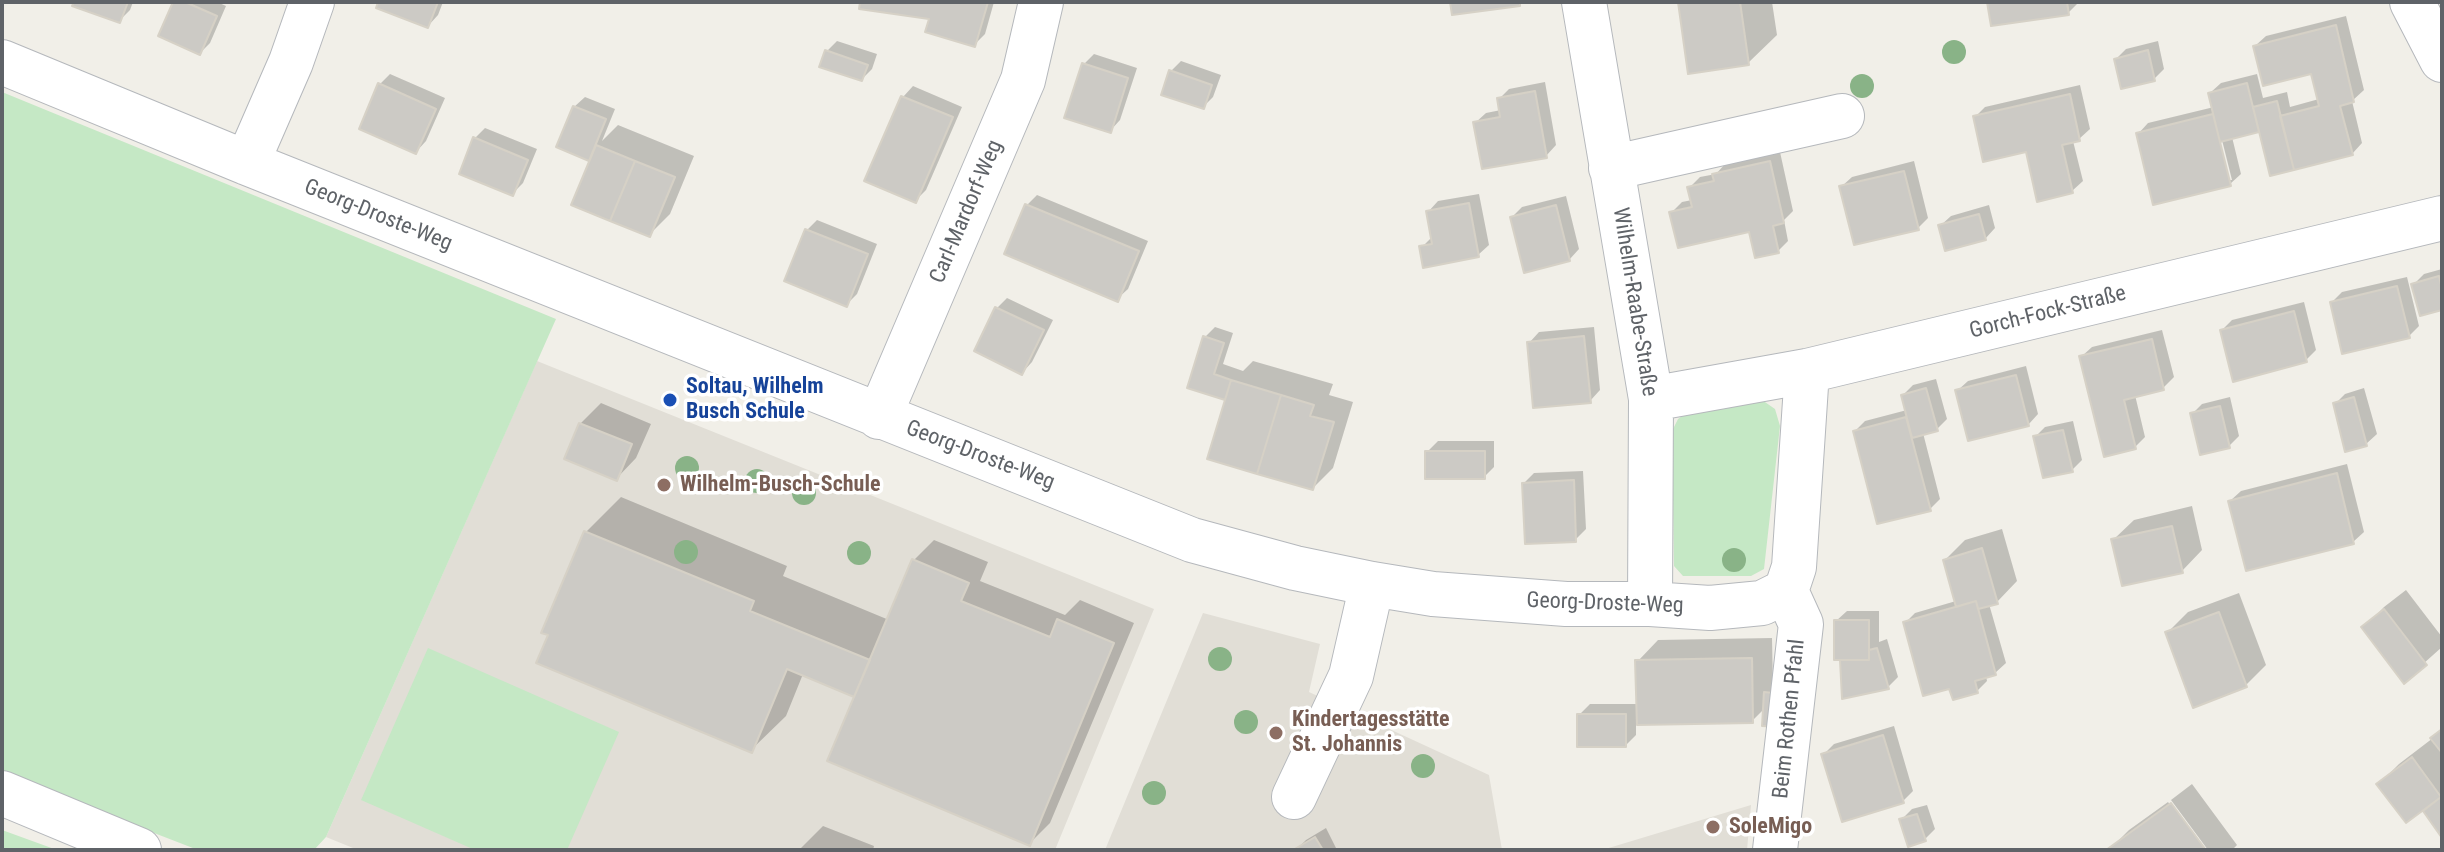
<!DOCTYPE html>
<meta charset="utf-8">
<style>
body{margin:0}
#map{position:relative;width:2444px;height:852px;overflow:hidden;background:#f1efe8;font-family:"Roboto Condensed",sans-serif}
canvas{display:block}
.frame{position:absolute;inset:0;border:4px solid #5f6368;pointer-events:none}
</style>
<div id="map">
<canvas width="2444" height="852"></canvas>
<div class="frame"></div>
</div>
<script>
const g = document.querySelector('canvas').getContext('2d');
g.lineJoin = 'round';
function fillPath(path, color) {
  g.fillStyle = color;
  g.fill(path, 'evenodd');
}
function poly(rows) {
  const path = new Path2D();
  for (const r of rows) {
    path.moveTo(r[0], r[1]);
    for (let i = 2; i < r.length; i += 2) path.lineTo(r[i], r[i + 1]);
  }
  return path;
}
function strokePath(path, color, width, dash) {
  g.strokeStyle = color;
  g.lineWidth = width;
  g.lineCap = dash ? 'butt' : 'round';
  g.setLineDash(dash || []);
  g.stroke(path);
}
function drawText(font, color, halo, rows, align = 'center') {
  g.font = font + ' "Roboto Condensed",sans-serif';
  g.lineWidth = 7;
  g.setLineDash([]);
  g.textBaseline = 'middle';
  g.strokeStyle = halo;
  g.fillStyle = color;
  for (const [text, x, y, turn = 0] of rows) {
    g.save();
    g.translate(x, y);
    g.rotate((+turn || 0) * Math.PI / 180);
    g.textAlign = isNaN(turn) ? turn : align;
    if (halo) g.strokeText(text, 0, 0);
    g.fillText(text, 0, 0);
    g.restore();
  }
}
fillPath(poly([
 [537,361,1154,609,1055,850,358,850,326,837],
 [1203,613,1320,644,1309,692,1489,775,1502,850,1105,850],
 [1751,805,1747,850,1602,850]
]), '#e1ded6');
fillPath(poly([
 [2,92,556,319,326,837,314,850,198,850,2,774],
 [1762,400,1775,409,1780,426,1764,569,1751,576,1683,576,1674,566,1672,431,1678,419,1686,413],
 [428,648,619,732,567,850,475,850,361,800],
 [2,830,57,850,2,850]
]), '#c5e8c5');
fillPath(poly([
 [76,2,133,2,130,10,120,20],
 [175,2,217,2,226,6,210,43,200,53],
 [381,2,443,2,438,15,428,26],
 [862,2,994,2,985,34,975,44,931,18],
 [1680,2,1772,2,1777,35,1748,63],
 [1989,2,2079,2,2068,13],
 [2346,16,2364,90,2352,101,2362,143,2352,154,2261,130,2232,137,2241,174,2230,184,2138,134,2148,123,2214,107,2210,93,2221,83,2257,74,2263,98,2287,92,2290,107,2319,99,2312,72,2255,46,2266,36],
 [2216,132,2220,132,2232,180,2228,180],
 [837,41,877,54,872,69,862,79,827,51],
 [2158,41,2164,69,2154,79,2116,59,2126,49],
 [1094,54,1137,68,1120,120,1110,131,1084,64],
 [1181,61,1221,75,1213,97,1203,107,1171,71],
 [390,74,445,98,426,141,416,152,380,84],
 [1545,82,1556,145,1546,156,1475,123,1486,113,1501,110,1499,99,1509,89],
 [2080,85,2090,129,2079,139,2073,141,2083,181,2072,191,2027,149,1975,117,1985,107],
 [913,86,962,107,926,190,915,201,903,97],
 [585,97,615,109,602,141,618,125,694,156,670,214,650,234,591,160,558,146,574,107],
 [485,128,537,149,523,183,513,193,475,138],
 [1780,152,1793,211,1784,220,1788,241,1778,251,1750,229,1672,212,1682,202,1692,200,1689,188,1700,177,1716,174,1725,164],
 [1914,161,1928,218,1918,228,1841,187,1852,177],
 [1479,194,1489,245,1478,255,1422,247,1433,236,1428,212,1438,201],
 [1037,195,1148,241,1128,289,1117,299,1007,253,1027,205],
 [1566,196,1579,249,1569,260,1512,217,1522,207],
 [1989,205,1995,228,1985,239,1940,226,1951,216],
 [817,220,877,244,857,294,847,304,807,230],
 [2442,269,2442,308,2414,284,2424,274],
 [2407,277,2419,326,2409,336,2332,302,2342,292],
 [1007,298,1053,320,1032,362,1022,373,976,350,997,308],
 [2304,302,2316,350,2306,360,2222,330,2232,320],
 [1215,327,1233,333,1223,364,1243,371,1253,361,1333,384,1329,395,1353,402,1333,468,1313,488,1229,392,1190,387,1205,337],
 [1594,327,1600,390,1590,401,1529,343,1539,332],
 [2162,330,2174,377,2163,388,2135,395,2145,437,2135,447,2081,357,2092,347],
 [2026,366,2038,414,2028,425,1957,391,1968,381],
 [1936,379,1947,419,1937,429,1923,433,1940,499,1930,509,1855,431,1865,421,1907,410,1903,395,1913,385],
 [2364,388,2377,434,2366,444,2335,404,2345,394],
 [2230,397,2239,436,2229,446,2192,414,2202,404],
 [601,403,651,424,636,458,616,479,580,424],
 [2073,421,2082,460,2072,470,2035,437,2045,427],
 [1438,441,1494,441,1494,467,1484,477,1427,452],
 [2347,464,2364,532,2353,542,2230,501,2241,491],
 [1583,471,1586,529,1575,540,1524,483,1534,473],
 [621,497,787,566,783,576,889,620,914,560,934,540,988,562,980,581,1065,615,1080,600,1134,623,1050,823,1030,843,857,696,803,674,786,716,751,750,586,532],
 [2192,506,2202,550,2182,571,2113,540,2134,520],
 [2002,529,2017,581,1997,602,1989,604,2006,663,1995,673,1986,676,1987,681,1977,691,1950,686,1905,623,1915,613,1956,601,1945,560,1965,540],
 [2406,590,2442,637,2442,647,2404,681,2364,628,2384,607],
 [2239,593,2266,665,2246,685,2167,633,2188,612],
 [1847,611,1879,611,1879,642,1887,639,1898,677,1888,687,1842,658,1836,621],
 [1772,638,1773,686,1776,683,1765,708,1752,721,1636,723,1636,735,1626,745,1579,715,1590,704,1638,704,1638,661,1658,640],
 [1894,726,1913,791,1903,801,1823,755,1834,744],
 [2442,729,2442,834,2430,803,2379,784,2399,764,2433,738],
 [2192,784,2237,845,2232,850,2208,850,2171,800],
 [2168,802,2203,850,2109,850,2129,830],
 [1927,805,1935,829,1924,840,1901,820,1912,809],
 [823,826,874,846,873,850,799,850],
 [1326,828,1337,850,1296,850,1306,840]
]), '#0003');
const building = poly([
 [74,2,128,2,120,23,72,6,74,2],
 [173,2,185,2,217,16,200,55,158,36,173,2],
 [378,2,438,2,428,28,376,8,378,2],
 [860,2,988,2,975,47,925,32,929,19,859,9,860,2],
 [1450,2,1520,2,1520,6,1452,15,1450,2],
 [1678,2,1740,2,1749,65,1688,74,1678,2],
 [1987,2,2067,2,2069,15,1991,26,1987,2],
 [2336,25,2354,102,2340,106,2353,155,2294,170,2280,116,2319,106,2311,74,2263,86,2253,46,2336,25],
 [825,50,868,65,862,81,819,67,825,50],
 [2148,50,2155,81,2121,89,2114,59,2148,50],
 [1082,63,1128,78,1111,133,1064,118,1082,63],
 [1169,70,1212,85,1204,109,1161,95,1169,70],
 [378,83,436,109,416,154,359,129,378,83],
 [2247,83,2259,132,2220,142,2208,93,2247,83],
 [1535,91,1547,158,1482,169,1473,122,1500,117,1497,98,1535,91],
 [2070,94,2080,141,2062,145,2073,193,2037,202,2026,152,1983,162,1973,116,2070,94],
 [901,96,953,117,916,203,864,181,901,96],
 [2277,101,2294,170,2270,176,2253,107,2277,101],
 [573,106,606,119,589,161,556,147,573,106],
 [2213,114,2231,186,2153,205,2136,133,2213,114],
 [473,137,528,160,513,196,459,174,473,137],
 [596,145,635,161,610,221,571,205,596,145],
 [635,161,675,177,650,237,610,221,635,161],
 [1770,161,1784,223,1773,226,1779,253,1755,258,1749,232,1678,248,1669,212,1692,207,1687,187,1714,181,1712,174,1770,161],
 [1904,171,1919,230,1854,245,1839,186,1904,171],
 [1469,203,1479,257,1423,268,1419,246,1432,244,1426,211,1469,203],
 [1025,204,1139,251,1118,302,1004,254,1025,204],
 [1556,205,1570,261,1524,273,1510,217,1556,205],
 [1979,214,1986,240,1945,251,1938,225,1979,214],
 [805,229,868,254,847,307,784,281,805,229],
 [2439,276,2442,289,2442,310,2420,316,2411,284,2439,276],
 [2397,286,2410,338,2342,354,2330,302,2397,286],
 [995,307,1044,330,1022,375,974,351,995,307],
 [2294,311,2307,362,2233,382,2220,330,2294,311],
 [1203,336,1224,343,1214,374,1231,380,1225,400,1187,388,1203,336],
 [1584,336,1591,403,1533,408,1527,342,1584,336],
 [2152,339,2164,390,2124,400,2136,449,2104,457,2079,356,2152,339],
 [2016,375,2029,426,1968,441,1955,390,2016,375],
 [1231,380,1281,395,1257,474,1207,459,1231,380],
 [1926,388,1938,431,1912,438,1901,395,1926,388],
 [1281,395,1314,405,1310,416,1334,422,1313,490,1257,474,1281,395],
 [2354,397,2367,446,2345,452,2333,403,2354,397],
 [2220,406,2230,448,2200,455,2190,413,2220,406],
 [1906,417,1931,511,1877,524,1853,431,1906,417],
 [579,423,632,444,617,481,564,459,579,423],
 [2063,430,2073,472,2043,478,2033,436,2063,430],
 [1425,451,1485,451,1485,479,1425,479,1425,451],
 [2337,473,2354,544,2246,571,2228,501,2337,473],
 [1574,480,1576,542,1525,544,1522,483,1574,480],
 [2172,526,2183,573,2122,586,2111,539,2172,526],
 [584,531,754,601,750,611,870,660,854,697,787,669,752,753,536,663,548,635,541,633,584,531],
 [1982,548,1998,604,1978,609,1976,601,1956,607,1943,560,1982,548],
 [912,559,969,583,961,601,1050,637,1057,619,1114,643,1030,846,827,761,912,559],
 [1976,601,1996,675,1975,681,1978,693,1953,700,1949,689,1923,696,1903,622,1976,601],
 [2384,609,2427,665,2404,684,2361,627,2384,609],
 [2219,612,2247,687,2193,708,2165,632,2219,612],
 [1834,620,1869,620,1869,660,1834,660,1834,620],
 [1877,648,1889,689,1842,699,1840,660,1869,660,1869,650,1877,648],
 [1752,658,1753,723,1637,725,1635,660,1752,658],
 [1764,692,1782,694,1781,727,1762,726,1764,692],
 [1577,714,1626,714,1626,747,1577,747,1577,714],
 [2442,729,2442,753,2430,738,2442,729],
 [1883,735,1904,803,1842,822,1821,754,1883,735],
 [2412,757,2441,797,2406,823,2376,784,2412,757],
 [2441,797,2442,797,2442,838,2423,811,2441,797],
 [2171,803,2206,850,2106,850,2171,803],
 [1917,814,1926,841,1908,847,1899,819,1917,814],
 [1315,837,1323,850,1293,850,1315,837]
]);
fillPath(building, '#cccac5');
strokePath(building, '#d6d1c6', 2);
const minor = poly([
 [1584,2,1651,399,1650,604],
 [2412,2,2442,60],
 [2,62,247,163,1192,540,1295,568,1372,584,1433,594,1566,604,1650,604,1710,608,1762,603,1786,591,1794,567,1807,371],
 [247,163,291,62,312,2],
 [1611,168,1842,116],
 [1651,399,1807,371,2442,218],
 [879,417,1023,80,1041,2],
 [2,793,139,850],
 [1294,797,1351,676,1372,584],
 [1775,850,1801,624,1786,591]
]);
strokePath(minor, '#b5b8bc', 46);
strokePath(minor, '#fff', 44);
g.fillStyle = '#89b387';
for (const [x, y] of [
 [1954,52],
 [1862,86],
 [687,468],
 [757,481],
 [804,493],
 [686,552],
 [859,553],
 [1734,560],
 [1220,659],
 [1246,722],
 [1423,766],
 [1154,793]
]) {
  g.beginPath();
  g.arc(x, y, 12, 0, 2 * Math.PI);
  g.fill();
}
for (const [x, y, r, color] of [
 [670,400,8,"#1a4fb4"],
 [664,485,8,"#8d6e63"],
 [1276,733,8,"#8d6e63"],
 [1713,827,8,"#8d6e63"]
]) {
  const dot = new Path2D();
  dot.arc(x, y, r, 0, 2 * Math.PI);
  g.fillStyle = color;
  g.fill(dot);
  strokePath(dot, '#fff', 3);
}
drawText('22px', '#5f6368', '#fff', [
 ["Carl-Mardorf-Weg",967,212,-67],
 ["Georg-Droste-Weg",378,216,22],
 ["Wilhelm-Raabe-Straße",1634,302,81],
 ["Gorch-Fock-Straße",2048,313,-14],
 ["Georg-Droste-Weg",980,456,21],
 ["Georg-Droste-Weg",1605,604,2],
 ["Beim Rothen Pfahl",1790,719,-84]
]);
drawText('bold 22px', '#164399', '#fff', [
 ["Soltau, Wilhelm",686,387],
 ["Busch Schule",686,412]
], 'left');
drawText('bold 22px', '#785e54', '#fff', [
 ["Wilhelm-Busch-Schule",680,485],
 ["Kindertagesstätte",1292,720],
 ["St. Johannis",1292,745],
 ["SoleMigo",1729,827]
], 'left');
</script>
